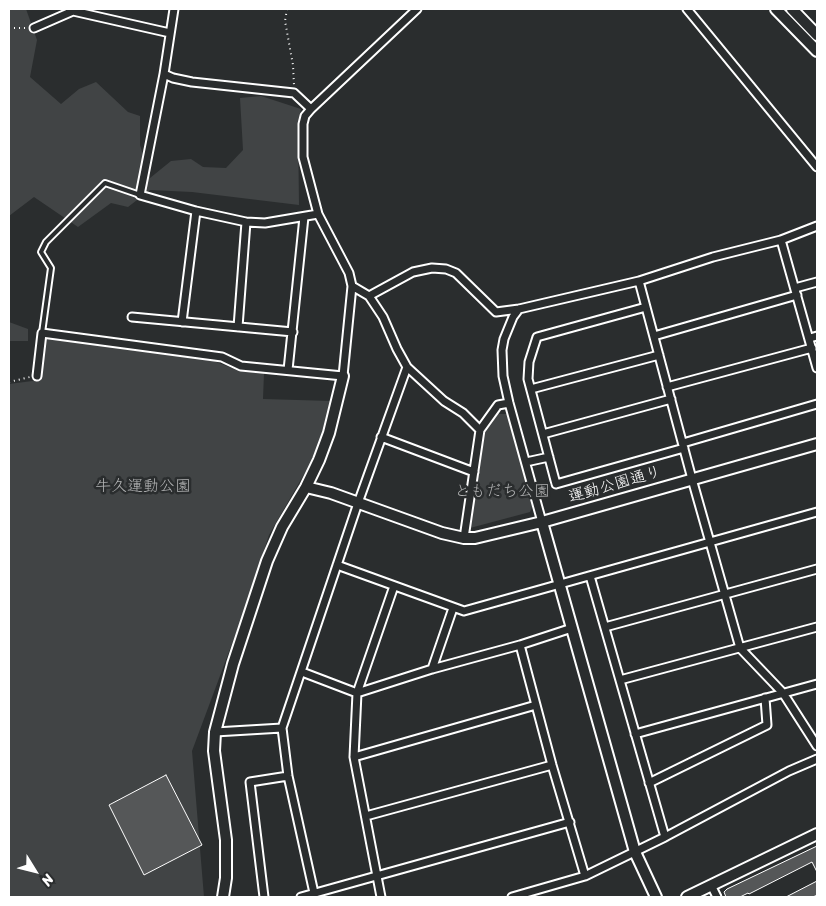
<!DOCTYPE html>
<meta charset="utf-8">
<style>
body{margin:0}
#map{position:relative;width:826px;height:906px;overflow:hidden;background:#2a2d2e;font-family:Sriracha,sans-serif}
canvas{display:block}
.frame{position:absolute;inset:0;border:10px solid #fff;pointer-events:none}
.north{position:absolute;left:10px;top:846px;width:50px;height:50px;-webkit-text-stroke:4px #2a2d2e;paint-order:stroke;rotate:126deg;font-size:14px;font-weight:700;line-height:20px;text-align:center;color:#fff}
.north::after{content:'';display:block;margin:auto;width:18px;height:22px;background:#fff;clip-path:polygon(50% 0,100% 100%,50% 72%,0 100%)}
</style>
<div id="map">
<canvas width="826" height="906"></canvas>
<div class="frame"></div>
<div class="north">N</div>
</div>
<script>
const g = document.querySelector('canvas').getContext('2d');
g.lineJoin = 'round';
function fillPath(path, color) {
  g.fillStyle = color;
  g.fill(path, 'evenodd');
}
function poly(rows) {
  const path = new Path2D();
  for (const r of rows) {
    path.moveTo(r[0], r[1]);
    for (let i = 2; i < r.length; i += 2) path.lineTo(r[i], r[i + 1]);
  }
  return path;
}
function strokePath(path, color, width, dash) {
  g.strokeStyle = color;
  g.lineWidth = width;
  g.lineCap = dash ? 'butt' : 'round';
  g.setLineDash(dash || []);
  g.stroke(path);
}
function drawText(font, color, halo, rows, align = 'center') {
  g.font = font + ' Sriracha,"Klee One",sans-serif';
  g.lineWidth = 5;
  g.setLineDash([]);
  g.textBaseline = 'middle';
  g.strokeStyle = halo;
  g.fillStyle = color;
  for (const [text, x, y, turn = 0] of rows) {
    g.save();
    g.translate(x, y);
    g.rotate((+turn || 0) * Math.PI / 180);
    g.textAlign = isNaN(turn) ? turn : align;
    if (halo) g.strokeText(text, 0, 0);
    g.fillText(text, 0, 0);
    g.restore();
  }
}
fillPath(poly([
 [9,9,26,9,37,40,30,77,61,104,79,89,96,82,128,112,140,116,140,145,150,178,171,161,191,159,203,167,226,168,243,150,240,98,261,96,301,109,298,125,299,205,192,192,150,190,128,207,111,203,78,227,34,197,9,216],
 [9,322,28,329,28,341,9,341],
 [45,338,214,361,239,371,264,373,263,399,331,401,326,427,318,450,269,535,246,606,192,751,204,897,9,897,9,384,40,380],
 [496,414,507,414,533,505,530,512,470,528,485,433]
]), '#414445');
const building = poly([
 [166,775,202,845,144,875,109,805,166,775],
 [817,846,817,872,812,862,749,894,748,893,740,897,726,897,724,892,727,889,817,846],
 [817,881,817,895,813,897,786,897,817,881]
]);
fillPath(building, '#555758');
strokePath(building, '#fff', 1);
const lane = poly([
 [42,333,51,268,41,252,46,242,105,183,140,195]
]);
const street = poly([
 [174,9,164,74,173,78,192,82,294,93,311,109],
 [687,9,817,167],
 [34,28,73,11,170,33],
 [164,74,140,195,196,211,246,222,265,223,318,214],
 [781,240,817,368],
 [639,281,692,479,740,648,783,693,817,746],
 [352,286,369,296,413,272,432,268,446,269,456,273,496,312,519,309,639,281,713,257,781,240,817,226],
 [795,288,817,282],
 [369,296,383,317,397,349,407,367,444,401,463,413,480,430],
 [646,307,537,337,529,362,528,379,556,484,684,448],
 [519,309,513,317,504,339,502,350,503,376,509,403,542,522],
 [132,317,293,332],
 [182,322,196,211],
 [238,327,246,222],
 [654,336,797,295],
 [810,338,817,336],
 [288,370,304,217],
 [37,376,42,333,222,357,241,366,343,376,352,286,349,273,318,214,303,157,303,124,305,116,311,109,417,9],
 [667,387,812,348],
 [531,389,659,355],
 [543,434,671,399],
 [381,437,474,472],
 [683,443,817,404],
 [526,462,549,457],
 [464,538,480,430,498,405,509,403],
 [337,565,464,611,817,512],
 [590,576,665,837],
 [605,627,817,569],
 [520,645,552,765,585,876],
 [432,669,453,608],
 [302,672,357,693,432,669,520,645,572,628],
 [620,680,817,627],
 [215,732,282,728],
 [635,734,817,684],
 [354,757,536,705],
 [649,783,767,725,765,698],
 [366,816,552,765],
 [711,885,717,897],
 [314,893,288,776,282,728,358,503,407,367],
 [264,897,250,782,288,776],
 [301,897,570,822],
 [381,897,354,757,357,693,394,586],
 [512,897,585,876,665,837,789,771,817,759]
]);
const secondary = poly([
 [776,9,817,51],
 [792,9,817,35],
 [306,487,331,493,442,533,464,538,475,538,542,522,817,444],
 [542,522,635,852,656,897],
 [223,897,226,878,226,840,214,751,215,732,233,664,267,561,282,527,306,487,319,460,329,433,343,376],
 [687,897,817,834]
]);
strokePath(lane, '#fff', 8);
strokePath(street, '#fff', 11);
strokePath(secondary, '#fff', 14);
strokePath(poly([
 [287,9,285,21,293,65,294,86],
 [9,28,26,28],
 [9,382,30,377]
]), '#fff', 2, [1, 4]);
strokePath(lane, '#2a2d2e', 4);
strokePath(street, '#2a2d2e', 7);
strokePath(secondary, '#2a2d2e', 10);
drawText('16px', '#fff', '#2a2d2e', [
 ["運動公園通り",615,485,-16]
]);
drawText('16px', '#b3b4b5', '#2a2d2e', [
 ["牛久運動公園",143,487],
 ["ともだち公園",502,492]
]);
</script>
